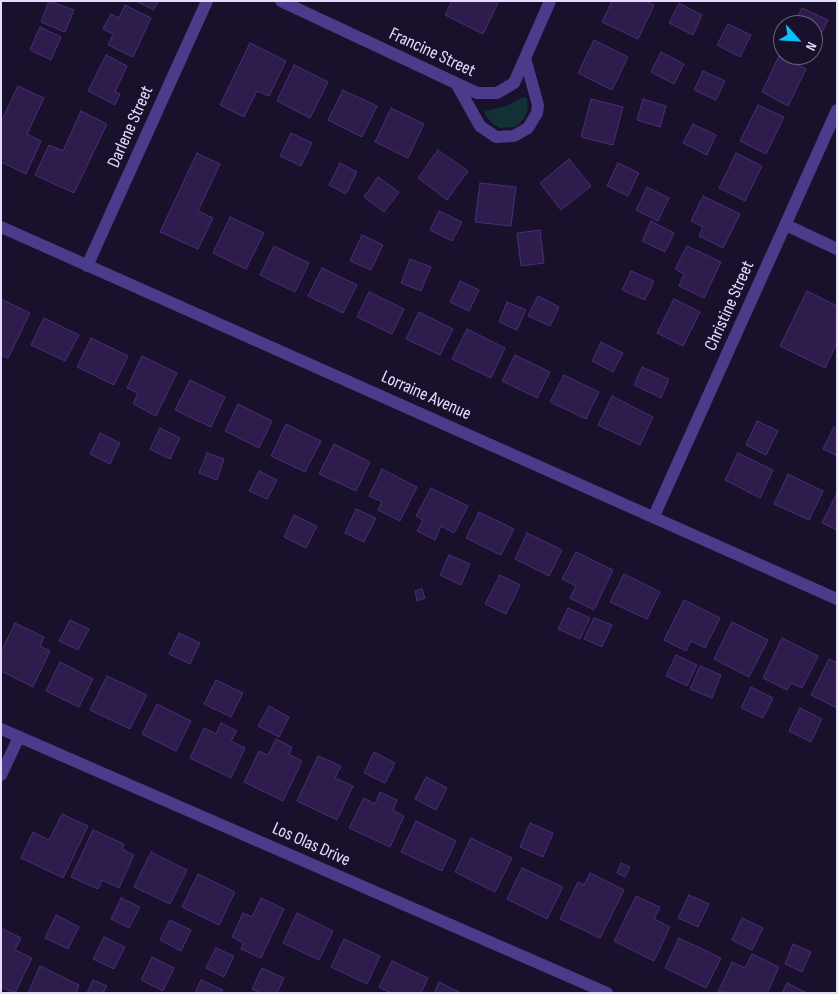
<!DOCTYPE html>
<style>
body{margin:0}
#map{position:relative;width:838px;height:994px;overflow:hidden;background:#19102b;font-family:"Sofia Sans Condensed",sans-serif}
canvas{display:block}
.frame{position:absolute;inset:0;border:2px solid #e4dbff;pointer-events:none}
.north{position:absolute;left:773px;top:15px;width:50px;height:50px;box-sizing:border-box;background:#19102b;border:1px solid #6a6180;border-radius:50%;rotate:116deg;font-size:14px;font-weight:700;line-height:20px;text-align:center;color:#e4dbff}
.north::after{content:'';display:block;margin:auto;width:18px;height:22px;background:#07c0ff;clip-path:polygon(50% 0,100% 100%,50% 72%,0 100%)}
</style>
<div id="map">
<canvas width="838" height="994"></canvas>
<div class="frame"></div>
<div class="north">N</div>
</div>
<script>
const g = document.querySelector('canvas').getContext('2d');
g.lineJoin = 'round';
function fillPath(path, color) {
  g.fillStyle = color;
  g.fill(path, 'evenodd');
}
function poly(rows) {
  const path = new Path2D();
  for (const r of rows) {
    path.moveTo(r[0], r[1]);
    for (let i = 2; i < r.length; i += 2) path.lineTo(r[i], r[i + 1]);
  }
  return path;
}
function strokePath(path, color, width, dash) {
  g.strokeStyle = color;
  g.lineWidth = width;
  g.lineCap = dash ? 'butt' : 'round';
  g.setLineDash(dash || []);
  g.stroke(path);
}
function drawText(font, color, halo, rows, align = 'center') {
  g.font = font + ' "Sofia Sans Condensed",sans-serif';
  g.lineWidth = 5;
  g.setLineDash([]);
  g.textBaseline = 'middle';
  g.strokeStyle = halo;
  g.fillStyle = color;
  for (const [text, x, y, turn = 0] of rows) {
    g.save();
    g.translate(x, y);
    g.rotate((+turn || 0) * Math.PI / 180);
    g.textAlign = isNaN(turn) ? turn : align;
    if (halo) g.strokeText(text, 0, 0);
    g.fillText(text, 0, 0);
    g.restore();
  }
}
fillPath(poly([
 [522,97,527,98,528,109,523,120,515,127,500,128,494,125,485,115,485,111,507,106]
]), '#133135');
const building = poly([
 [49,1,74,10,65,32,41,22,49,1],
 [136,1,158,1,154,10,136,1],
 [452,1,499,1,483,34,445,15,452,1],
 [612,1,646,1,654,5,638,39,602,22,612,1],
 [679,3,702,15,693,35,669,23,679,3],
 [125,5,151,18,133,57,108,45,113,34,103,29,111,14,119,18,125,5],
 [802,8,828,20,813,50,813,25,794,25,802,8],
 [728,24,751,35,740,57,717,45,728,24],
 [40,27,61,37,51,60,30,50,40,27],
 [594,40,628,57,612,90,578,73,594,40],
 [250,43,286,61,269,96,257,91,244,117,220,105,250,43],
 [661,52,684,64,674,84,651,72,661,52],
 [106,55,127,66,115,92,120,94,115,105,88,91,106,55],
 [779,56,806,69,788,106,762,92,779,56],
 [294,65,328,82,310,118,277,101,294,65],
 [703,71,725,81,716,100,694,90,703,71],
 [18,86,44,98,27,134,41,141,26,174,1,162,1,122,18,86],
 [343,90,377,106,362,137,328,120,343,90],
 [591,99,623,107,613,145,581,137,591,99],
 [643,99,666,106,660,127,637,120,643,99],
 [758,105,784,117,766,154,740,141,758,105],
 [391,108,424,124,408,158,375,142,391,108],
 [81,111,107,124,74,193,35,175,49,145,63,151,81,111],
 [693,124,716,135,707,155,683,143,693,124],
 [291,133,312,143,301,166,280,156,291,133],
 [438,150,468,171,447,200,418,178,438,150],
 [197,153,220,164,198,211,213,218,198,249,160,232,197,153],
 [736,153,762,166,745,201,719,188,736,153],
 [569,159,591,186,561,210,540,183,569,159],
 [340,163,357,172,346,194,329,185,340,163],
 [618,163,639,173,628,196,607,186,618,163],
 [378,177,399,192,384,212,364,197,378,177],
 [480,183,516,187,511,226,475,222,480,183],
 [647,187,669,198,658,221,636,210,647,187],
 [703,196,740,214,723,248,699,236,703,227,691,221,703,196],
 [439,211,462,222,452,241,430,230,439,211],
 [230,217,264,233,246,269,213,253,230,217],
 [651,221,674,233,665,252,642,241,651,221],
 [540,230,544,263,521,266,517,233,540,230],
 [362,235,383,245,371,270,350,261,362,235],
 [274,246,309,263,295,292,260,275,274,246],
 [687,246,721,262,704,298,679,286,684,274,675,269,687,246],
 [410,259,431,267,421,291,401,283,410,259],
 [322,268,357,285,343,313,308,296,322,268],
 [631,271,654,281,645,300,622,290,631,271],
 [460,281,479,290,469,311,450,302,460,281],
 [807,291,837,306,837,343,825,368,780,346,807,291],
 [369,292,404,309,392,334,357,317,369,292],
 [538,296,559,307,550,326,528,316,538,296],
 [1,299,30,313,8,358,1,355,1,299],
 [674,299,700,312,683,346,657,333,674,299],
 [507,302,526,310,517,330,499,322,507,302],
 [419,312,453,329,440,355,406,339,419,312],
 [44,318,79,335,65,361,31,345,44,318],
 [467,329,505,348,491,378,452,359,467,329],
 [91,338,128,356,114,385,77,367,91,338],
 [601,342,623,353,613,372,592,361,601,342],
 [515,355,550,372,537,398,502,381,515,355],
 [142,356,177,373,156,416,133,404,138,393,127,388,142,356],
 [642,367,669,379,661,398,634,385,642,367],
 [564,375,599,392,586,419,550,402,564,375],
 [190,380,225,397,211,427,175,410,190,380],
 [612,396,653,417,640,445,598,425,612,396],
 [238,404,272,421,259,448,225,431,238,404],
 [757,421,778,431,766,455,746,445,757,421],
 [286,424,321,441,305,472,271,456,286,424],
 [834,427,837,429,837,456,823,449,834,427],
 [160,428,180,438,170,459,150,449,160,428],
 [100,433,120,443,110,464,90,454,100,433],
 [334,444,370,462,356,491,319,474,334,444],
 [207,453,224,459,217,480,199,473,207,453],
 [738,453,773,470,760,498,725,480,738,453],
 [382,469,417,487,400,521,378,510,382,502,369,496,382,469],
 [259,471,277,480,267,499,249,491,259,471],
 [788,474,823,491,809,520,774,504,788,474],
 [431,488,468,506,454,533,441,526,435,540,417,531,423,520,416,516,431,488],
 [837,493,837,530,822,523,837,493],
 [356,509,376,518,364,542,345,533,356,509],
 [479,512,514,529,501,555,466,538,479,512],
 [294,515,317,526,306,548,284,537,294,515],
 [527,533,562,550,549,576,515,559,527,533],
 [576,552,613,570,594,610,570,598,576,586,562,579,576,552],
 [449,555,470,564,461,585,440,575,449,555],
 [624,574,660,592,647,619,610,602,624,574],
 [500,575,520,585,506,614,485,604,500,575],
 [422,589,425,598,417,601,415,591,422,589],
 [684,600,720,618,705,648,691,641,686,651,664,640,684,600],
 [568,608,590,618,580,639,558,629,568,608],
 [594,618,612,625,602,647,584,639,594,618],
 [70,620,89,629,78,650,59,641,70,620],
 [732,622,768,640,749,677,714,659,732,622],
 [15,623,44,637,40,646,50,651,33,687,1,671,1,652,15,623],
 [179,633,200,643,190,664,169,654,179,633],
 [782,638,818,656,802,688,791,683,787,690,763,678,782,638],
 [676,655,697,665,687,686,666,676,676,655],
 [829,659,837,663,837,708,811,695,829,659],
 [60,662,93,679,79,707,46,691,60,662],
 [700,666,721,675,712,698,690,689,700,666],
 [107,676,147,695,130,729,90,710,107,676],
 [216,680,243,693,231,717,204,704,216,680],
 [751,687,773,698,763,718,741,708,751,687],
 [157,704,191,721,176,751,142,734,157,704],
 [269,706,289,717,279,737,258,726,269,706],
 [800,708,822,719,811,742,789,731,800,708],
 [221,723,237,731,231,741,245,748,231,778,190,758,204,728,216,734,221,723],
 [276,739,292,747,289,754,302,761,283,801,244,782,259,751,268,755,276,739],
 [374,752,395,763,385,783,364,773,374,752],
 [318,756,341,766,335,778,353,786,337,820,297,801,318,756],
 [426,777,447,788,436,810,415,799,426,777],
 [380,792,397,800,393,810,404,816,390,847,349,828,364,798,375,804,380,792],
 [62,814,88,826,63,878,21,858,33,832,49,840,62,814],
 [416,821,456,841,442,871,401,852,416,821],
 [530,823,553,833,543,857,520,847,530,823],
 [93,830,124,844,122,849,134,855,119,888,102,880,98,889,71,877,93,830],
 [471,838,512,858,495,892,455,872,471,838],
 [151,852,187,870,170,904,134,887,151,852],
 [621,863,630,867,625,877,617,873,621,863],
 [522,868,563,887,547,919,507,899,522,868],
 [590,873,624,890,600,938,560,919,578,882,584,885,590,873],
 [198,874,235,892,219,925,182,907,198,874],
 [689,895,709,904,698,927,678,918,689,895],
 [636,896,660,907,654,919,670,927,654,961,614,941,636,896],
 [121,898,140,907,129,928,111,919,121,898],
 [261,898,284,909,261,958,241,949,243,943,232,937,243,913,252,917,261,898],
 [297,913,333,931,319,960,283,943,297,913],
 [56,915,79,927,68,949,45,938,56,915],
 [742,918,763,928,752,950,732,940,742,918],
 [170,920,191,930,181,951,160,940,170,920],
 [1,928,21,938,15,950,32,958,15,993,1,987,1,928],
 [104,937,125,947,114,969,93,959,104,937],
 [679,938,721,958,706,988,665,968,679,938],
 [344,939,380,956,367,984,331,967,344,939],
 [793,944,811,952,802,972,785,964,793,944],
 [216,948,234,956,224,977,206,968,216,948],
 [752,954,779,967,767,993,718,992,732,962,745,968,752,954],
 [152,957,174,968,163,991,141,980,152,957],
 [392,961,428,978,421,993,391,993,379,987,392,961],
 [40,966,79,985,76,993,28,993,40,966],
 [262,968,284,978,277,993,260,993,252,989,262,968],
 [93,980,107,986,103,993,87,993,93,980],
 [201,980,223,990,221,993,195,993,201,980],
 [439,982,461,993,434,993,439,982],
 [787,983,807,993,782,993,787,983]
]);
fillPath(building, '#2d1c4c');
strokePath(building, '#482e79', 1);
strokePath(poly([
 [281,1,477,93,497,93,514,83,550,1],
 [456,83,480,126,496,137,514,136,528,128,537,113,538,105,525,58],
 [786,225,837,249],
 [1,227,837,599],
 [87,266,207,1],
 [654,516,837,110],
 [1,729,607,993],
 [1,775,19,737]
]), '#4a3b8b', 12);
drawText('18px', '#e4dbff', '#19102b', [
 ["Francine Street",432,53,25],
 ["Darlene Street",131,127,-66],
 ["Christine Street",730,306,-66],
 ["Lorraine Avenue",426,396,24],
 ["Los Olas Drive",311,845,24]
]);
</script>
